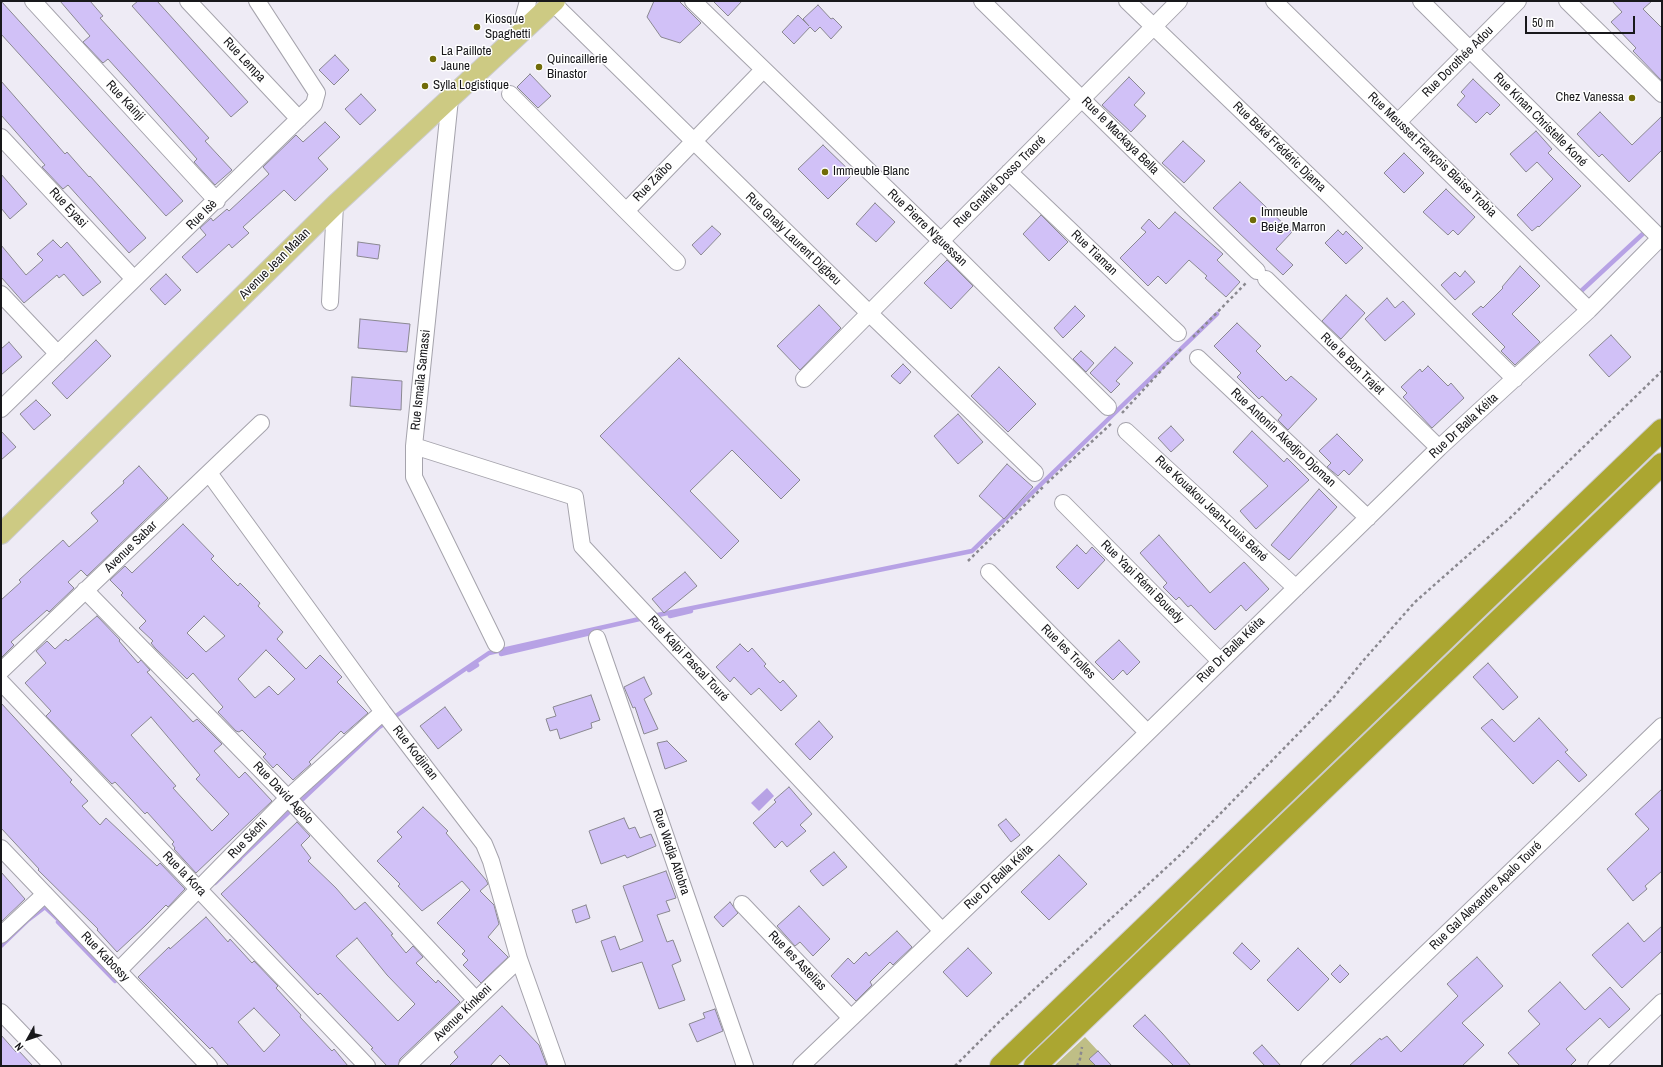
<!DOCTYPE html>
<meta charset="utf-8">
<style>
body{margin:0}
#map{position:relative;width:1663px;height:1067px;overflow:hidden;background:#eeebf5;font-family:"Archivo Narrow",sans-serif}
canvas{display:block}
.frame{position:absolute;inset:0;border:2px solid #18181b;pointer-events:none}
.north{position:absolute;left:8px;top:1019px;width:40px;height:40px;-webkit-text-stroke:3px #fff;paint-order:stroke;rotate:230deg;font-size:11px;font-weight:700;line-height:16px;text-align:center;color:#18181b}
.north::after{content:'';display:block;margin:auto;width:14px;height:18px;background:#18181b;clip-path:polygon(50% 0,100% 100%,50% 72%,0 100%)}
.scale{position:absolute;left:1525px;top:16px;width:110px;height:18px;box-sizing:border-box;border:2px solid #18181b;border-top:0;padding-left:5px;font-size:12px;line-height:14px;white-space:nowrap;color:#18181b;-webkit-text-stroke:3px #fff;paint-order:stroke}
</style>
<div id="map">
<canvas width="1663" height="1067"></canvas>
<div class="frame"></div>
<div class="north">N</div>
<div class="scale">50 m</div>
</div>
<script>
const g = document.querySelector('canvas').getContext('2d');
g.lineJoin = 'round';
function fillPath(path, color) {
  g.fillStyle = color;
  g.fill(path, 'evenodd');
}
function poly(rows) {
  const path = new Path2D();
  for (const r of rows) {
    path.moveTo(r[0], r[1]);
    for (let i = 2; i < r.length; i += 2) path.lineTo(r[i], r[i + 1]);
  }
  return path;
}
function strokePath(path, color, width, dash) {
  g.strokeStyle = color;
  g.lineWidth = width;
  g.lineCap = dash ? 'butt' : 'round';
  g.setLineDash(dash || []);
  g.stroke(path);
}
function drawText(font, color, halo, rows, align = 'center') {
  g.font = font + ' "Archivo Narrow",sans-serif';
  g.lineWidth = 3;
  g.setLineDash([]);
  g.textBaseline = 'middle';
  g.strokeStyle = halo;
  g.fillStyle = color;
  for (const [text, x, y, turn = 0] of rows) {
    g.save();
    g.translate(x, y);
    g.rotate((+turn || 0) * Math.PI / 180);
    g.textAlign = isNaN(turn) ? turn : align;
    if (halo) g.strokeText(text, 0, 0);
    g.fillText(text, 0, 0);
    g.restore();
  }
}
fillPath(poly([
 [1085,1037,1098,1051,1090,1059,1096,1066,1054,1066]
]), '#bfbe86');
fillPath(poly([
 [767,788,774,796,759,811,751,803]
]), '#b7a2e5');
strokePath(poly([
 [1579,293,1647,230],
 [653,616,972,551,1217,314],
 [670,616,691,611],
 [501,654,595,632],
 [469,670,477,665],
 [238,860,378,728,489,653,644,618],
 [215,883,240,859],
 [58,922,115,981],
 [1,946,28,920,45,907,62,923]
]), '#b7a2e5', 4.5);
const building = poly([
 [1,1,183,201,166,216,1,34,1,1],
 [60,1,90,1,103,16,100,18,209,138,205,141,232,170,215,185,194,162,197,159,127,80,108,59,103,63,83,42,90,36,60,1],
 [138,1,157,1,248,102,231,117,132,6,138,1],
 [654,1,679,1,701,23,680,43,661,37,647,17,654,1],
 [713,1,742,1,728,16,713,1],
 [1612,1,1652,1,1643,9,1662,28,1662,81,1633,51,1636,48,1611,22,1622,12,1612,1],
 [818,5,831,19,833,18,842,27,831,39,820,27,815,32,810,27,794,44,782,32,798,15,809,26,803,19,818,5],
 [335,55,349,70,334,85,319,70,335,55],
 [530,74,551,96,538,108,517,87,530,74],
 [1129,77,1145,93,1134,105,1146,116,1131,132,1102,105,1129,77],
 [1473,79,1500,105,1490,115,1487,112,1476,123,1457,105,1465,96,1461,92,1473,79],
 [1,81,65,154,67,152,89,177,90,176,146,238,129,253,68,185,63,189,42,167,45,165,1,115,1,81],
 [361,94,376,110,360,125,345,109,361,94],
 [1600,112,1632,145,1662,116,1662,150,1629,182,1602,154,1599,157,1577,134,1600,112],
 [325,122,340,137,318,158,328,169,295,201,284,190,243,227,249,233,232,248,229,244,197,273,182,257,206,235,200,228,211,218,213,221,227,209,229,211,269,174,263,167,296,135,303,142,325,122],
 [1536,131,1552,149,1548,153,1581,186,1539,227,1538,226,1532,231,1517,215,1553,179,1537,162,1526,172,1510,154,1536,131],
 [1183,141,1205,161,1184,183,1162,163,1183,141],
 [823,145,853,174,828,199,798,169,823,145],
 [1404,153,1424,173,1404,193,1384,173,1404,153],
 [1,174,27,204,10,219,1,208,1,174],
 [1240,182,1292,232,1276,249,1293,265,1283,275,1213,208,1240,182],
 [1446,189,1475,217,1458,235,1453,230,1448,235,1423,212,1446,189],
 [875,203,895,222,876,242,856,224,875,203],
 [1175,212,1223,254,1217,260,1240,282,1226,297,1205,278,1207,276,1189,260,1166,284,1158,276,1148,286,1120,258,1146,232,1141,228,1149,219,1159,229,1175,212],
 [1041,215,1068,242,1049,261,1023,234,1041,215],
 [712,226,721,234,701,255,692,245,712,226],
 [1338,230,1343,235,1346,231,1363,248,1346,264,1325,243,1338,230],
 [53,240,61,248,67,242,101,282,83,296,64,274,59,278,57,275,24,303,1,277,1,245,26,275,43,260,37,254,53,240],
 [358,242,380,245,378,259,357,256,358,242],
 [947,260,973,286,951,309,924,283,947,260],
 [1520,266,1540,286,1512,314,1540,342,1515,365,1501,351,1505,347,1472,314,1481,306,1483,308,1503,288,1502,287,1520,266],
 [1465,271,1475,282,1455,300,1441,285,1455,272,1460,277,1465,271],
 [166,274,181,290,165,305,150,289,166,274],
 [1346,295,1365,313,1341,339,1322,321,1346,295],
 [1387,298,1395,308,1403,301,1415,314,1385,341,1365,319,1387,298],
 [819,305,841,328,800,370,777,346,819,305],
 [1075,306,1085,316,1063,338,1054,328,1075,306],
 [360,319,410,324,407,352,358,348,360,319],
 [1237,323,1261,346,1256,351,1286,381,1291,376,1317,399,1288,430,1278,420,1282,415,1262,396,1259,399,1237,377,1241,373,1214,346,1237,323],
 [1611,335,1631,357,1609,377,1589,355,1611,335],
 [96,340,111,356,67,399,52,383,96,340],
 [9,342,22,357,1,375,1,349,9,342],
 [1115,347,1133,363,1116,381,1120,384,1111,393,1090,373,1115,347],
 [1081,351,1094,363,1086,372,1073,359,1081,351],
 [679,358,800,480,781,499,732,450,690,491,739,541,721,559,600,436,679,358],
 [903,364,911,372,900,384,891,376,903,364],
 [1428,366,1448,386,1451,383,1464,398,1432,428,1403,397,1407,393,1401,387,1420,369,1422,372,1428,366],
 [999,367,1036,404,1008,432,971,396,999,367],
 [352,377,402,381,401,410,350,406,352,377],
 [36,400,51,415,34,430,20,414,36,400],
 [958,414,983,442,958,464,934,436,958,414],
 [1171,426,1184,440,1171,452,1158,438,1171,426],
 [1,431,16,447,1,460,1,431],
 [1252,431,1284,462,1287,458,1309,480,1256,529,1240,511,1268,486,1233,452,1252,431],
 [1337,434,1363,460,1349,475,1344,470,1338,476,1327,467,1331,463,1319,451,1337,434],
 [1007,464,1033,487,1004,519,979,496,1007,464],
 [139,466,168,498,87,576,81,570,68,582,74,588,49,612,47,610,11,642,14,645,1,658,1,600,21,582,19,580,63,540,69,547,98,521,91,513,124,483,123,481,139,466],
 [1319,489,1337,507,1289,560,1271,545,1319,489],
 [183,524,214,556,211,559,238,586,240,583,260,603,258,606,283,632,277,639,306,669,320,655,342,677,337,682,368,713,344,734,341,731,309,762,311,764,293,780,277,764,273,768,263,757,266,754,242,730,239,732,236,731,218,712,223,707,193,673,187,679,155,648,151,643,153,641,139,628,146,621,121,595,123,593,110,580,125,566,132,573,183,524],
 [204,616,225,636,206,652,187,633,204,616],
 [266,650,295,679,278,695,269,686,255,698,238,679,266,650],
 [1159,535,1210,593,1244,562,1269,589,1246,611,1241,605,1215,630,1191,605,1188,607,1179,597,1176,600,1163,587,1167,583,1140,553,1159,535],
 [1077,545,1086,554,1092,547,1105,560,1078,589,1056,567,1077,545],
 [685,572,697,586,664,613,652,599,685,572],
 [97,616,120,640,119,641,138,663,141,660,150,670,147,672,193,722,197,719,222,744,214,751,239,778,245,772,272,801,196,873,174,849,175,848,172,844,174,842,147,812,145,814,115,782,112,784,46,716,51,711,25,683,46,663,36,651,47,641,55,649,66,639,68,641,97,616],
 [151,717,200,775,196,779,229,814,212,831,173,788,176,786,131,735,151,717],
 [1119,640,1140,662,1127,675,1123,670,1113,680,1095,662,1119,640],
 [740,644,748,652,752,648,766,664,764,666,780,683,783,680,797,696,781,711,759,688,751,695,734,677,730,682,716,667,740,644],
 [1488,663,1518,697,1503,710,1473,677,1488,663],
 [644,677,652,694,644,699,658,729,644,734,635,707,633,708,624,687,644,677],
 [591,695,600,720,591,723,592,728,560,739,557,729,550,731,546,719,556,716,553,707,591,695],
 [1,703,72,780,70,782,88,801,82,806,100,825,106,818,157,866,160,863,185,889,168,907,166,905,145,926,117,952,97,930,98,929,38,870,39,869,1,828,1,703],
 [445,707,462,730,438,749,420,726,445,707],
 [1539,718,1568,750,1565,752,1587,775,1579,782,1558,760,1533,784,1481,728,1492,719,1514,742,1539,718],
 [819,721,833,737,810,760,795,744,819,721],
 [667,741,687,761,665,769,657,743,667,741],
 [789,787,812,814,800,825,806,831,787,847,782,841,775,848,753,823,776,802,774,800,789,787],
 [1662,789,1662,871,1645,886,1647,889,1633,901,1607,869,1649,829,1635,814,1662,789],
 [423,807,448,831,446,833,486,880,488,884,480,891,494,905,499,924,488,937,508,957,481,983,463,965,468,960,462,954,465,951,437,923,470,890,462,881,422,911,398,886,400,884,377,861,402,837,397,832,423,807],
 [624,818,629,829,635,827,640,838,651,834,656,846,627,858,625,855,601,864,589,831,624,818],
 [1006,819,1020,835,1011,842,998,825,1006,819],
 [297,822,310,836,301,845,311,858,308,861,336,888,355,910,365,902,393,934,391,935,406,953,413,946,423,957,416,963,436,983,438,980,460,1002,400,1059,398,1066,387,1066,371,1049,373,1048,320,993,318,995,221,894,297,822],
 [357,938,387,975,415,1004,398,1021,336,956,357,938],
 [834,852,847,867,823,886,810,871,834,852],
 [1059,855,1087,884,1049,920,1021,892,1059,855],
 [666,871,676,898,666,901,670,911,657,915,667,942,673,940,681,961,672,965,685,1000,659,1009,642,962,612,972,601,941,615,936,620,950,643,941,623,886,666,871],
 [1,872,25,899,1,922,1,872],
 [730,902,738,913,723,927,714,917,730,902],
 [586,905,590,918,576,923,572,910,586,905],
 [799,906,830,939,813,956,800,942,795,946,777,926,799,906],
 [206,917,228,942,230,939,252,963,254,961,278,986,276,988,301,1015,300,1017,332,1051,334,1049,348,1066,229,1066,212,1047,210,1049,138,977,169,947,170,949,206,917],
 [254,1008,280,1035,264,1052,238,1022,254,1008],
 [1628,923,1644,942,1662,926,1662,951,1622,988,1592,955,1628,923],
 [897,931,912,947,893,965,890,962,870,982,872,985,856,1001,831,976,848,958,854,964,866,952,869,956,897,931],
 [1242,943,1260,961,1251,970,1233,953,1242,943],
 [968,948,992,973,967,997,943,972,968,948],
 [1298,948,1329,979,1298,1011,1267,980,1298,948],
 [1477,957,1503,986,1462,1023,1484,1045,1462,1066,1349,1066,1380,1038,1381,1040,1387,1036,1401,1052,1458,996,1447,984,1477,957],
 [1340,965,1349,974,1340,983,1331,974,1340,965],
 [1560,982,1585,1010,1610,987,1630,1009,1609,1028,1600,1018,1566,1049,1576,1060,1570,1066,1520,1066,1508,1053,1540,1024,1528,1011,1560,982],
 [502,1006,539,1045,547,1066,511,1066,500,1055,490,1066,449,1066,458,1057,454,1052,502,1006],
 [715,1009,723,1031,697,1042,689,1024,705,1018,703,1013,715,1009],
 [1145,1015,1162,1033,1191,1066,1174,1066,1140,1033,1133,1026,1145,1015],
 [1,1035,16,1052,18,1050,33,1066,1,1066,1,1035],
 [1262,1045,1281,1066,1265,1066,1253,1053,1262,1045],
 [1098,1051,1112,1066,1096,1066,1089,1059,1098,1051]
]);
fillPath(building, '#d1c1f7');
strokePath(building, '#8a8891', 1);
const minor = poly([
 [33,1,217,201],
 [188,1,299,119],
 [693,1,941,241,1108,407],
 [982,1,1257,271],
 [1127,1,1330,196,1515,379],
 [1274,1,1589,310],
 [1421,1,1660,238],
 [1567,1,1662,94],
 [553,3,869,313,1035,473],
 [519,33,528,1],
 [510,94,626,211,763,70],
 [450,99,414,446,414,477,496,644],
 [1398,122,1518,1],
 [1,137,134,279],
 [1009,172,1178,333],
 [626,211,677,262],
 [1266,279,1439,448],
 [1,294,58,354],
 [330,302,335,205],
 [1198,358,1368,518],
 [804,379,1179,1],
 [1,409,314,104,317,93,257,1],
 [1126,431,1296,588],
 [414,446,575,497,582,546,942,931],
 [209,473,383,712,484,844,491,861,519,959,557,1066],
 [1063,503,1220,661],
 [989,572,1147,732],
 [85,590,288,798,476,1000],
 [597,638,745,1066],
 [1,671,261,423],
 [1,682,367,1066],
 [1,848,209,1066],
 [742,904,851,1018],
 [1,935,45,894],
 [118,971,288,798,383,712],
 [1,1012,53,1066],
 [407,1066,519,959],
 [801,1066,1046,832,1439,448,1589,310,1662,236],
 [1309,1066,1662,726],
 [1596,1066,1662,1002]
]);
const major = poly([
 [1,534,335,205,555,1]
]);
const highway = poly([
 [1001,1066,1662,430],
 [1035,1066,1662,464]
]);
strokePath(minor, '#a5a3ac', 18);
strokePath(major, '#cccccd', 22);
strokePath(highway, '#cccccd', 24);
strokePath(poly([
 [1193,337,1247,282],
 [1122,413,1182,348],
 [1047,483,1113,422],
 [968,561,1044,486],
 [955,1066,1001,1020,1180,855,1334,697,1362,662,1415,602,1509,519,1662,371],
 [1077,1066,1080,1059,1082,1047]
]), '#8a888f', 2.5, [3, 3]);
strokePath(minor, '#fff', 16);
strokePath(major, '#cdca83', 20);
strokePath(highway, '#aba631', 22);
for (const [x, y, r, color] of [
 [477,27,4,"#706b08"],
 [433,59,4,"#706b08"],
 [539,67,4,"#706b08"],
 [425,86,4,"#706b08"],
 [1632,98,4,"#706b08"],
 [825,172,4,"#706b08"],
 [1253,220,4,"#706b08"]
]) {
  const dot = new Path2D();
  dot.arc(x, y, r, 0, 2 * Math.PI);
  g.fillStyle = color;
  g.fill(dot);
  strokePath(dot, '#fff', 1.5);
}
drawText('13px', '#18181b', '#fff', [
 ["Kiosque",485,20],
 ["Spaghetti",485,35],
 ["La Paillote",441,52],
 ["Jaune",441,67],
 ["Quincaillerie",547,60],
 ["Binastor",547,75],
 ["Sylla Logistique",433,86],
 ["Chez Vanessa",1624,98,"right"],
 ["Immeuble Blanc",833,172],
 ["Immeuble",1261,213],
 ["Beige Marron",1261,228]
], 'left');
drawText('13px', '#18181b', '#fff', [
 ["Rue Lempa",244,60,47],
 ["Rue Dorothée Adou",1458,62,-45],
 ["Rue Kainji",125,101,47],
 ["Rue Kinan Christelle Koné",1540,120,45],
 ["Rue le Mackaya Bella",1120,136,45],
 ["Rue Béké Frédéric Djama",1279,147,44],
 ["Rue Meusset François Blaise Trobia",1432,155,44],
 ["Rue Zaïbo",653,182,-46],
 ["Rue Gnahlé Dosso Traoré",1000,182,-45],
 ["Rue Eyasi",68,208,47],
 ["Rue Isè",202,215,-44],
 ["Rue Pierre N'guessan",927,228,44],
 ["Rue Gnaly Laurent Digbeu",793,239,44],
 ["Rue Tiaman",1094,253,44],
 ["Avenue Jean Malan",275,264,-45],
 ["Rue le Bon Trajet",1352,364,44],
 ["Rue Ismaïla Samassi",421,380,-84],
 ["Rue Dr Balla Kéita",1464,426,-43],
 ["Rue Antonin Akedjro Djoman",1283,438,43],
 ["Rue Kouakou Jean-Louis Béné",1211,509,43],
 ["Avenue Sabar",131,547,-44],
 ["Rue Yapi Rémi Bouedy",1142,582,45],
 ["Rue Dr Balla Kéita",1231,650,-44],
 ["Rue les Trolles",1068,652,45],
 ["Rue Kalpi Pascal Touré",688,659,47],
 ["Rue Kodjinan",415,753,52],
 ["Rue David Agolo",283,793,46],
 ["Rue Séchi",248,839,-46],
 ["Rue Wadja Attobra",671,852,71],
 ["Rue la Kora",184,874,46],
 ["Rue Dr Balla Kéita",999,877,-43],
 ["Rue Gal Alexandre Apalo Touré",1486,896,-44],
 ["Rue Kabossy",105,957,46],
 ["Rue les Astelias",797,961,46],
 ["Avenue Kinkeni",463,1013,-44]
]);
</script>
